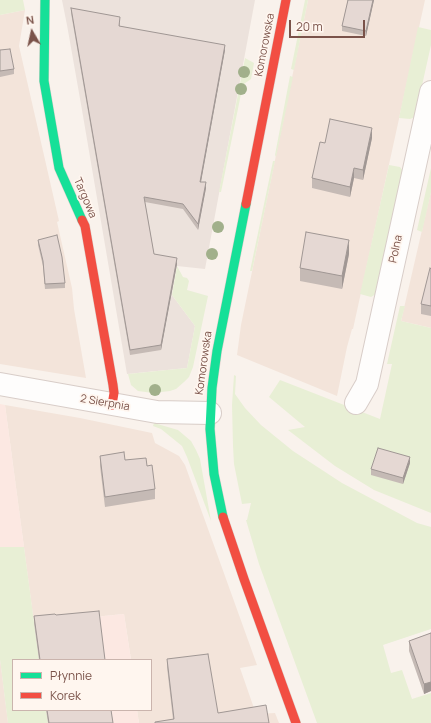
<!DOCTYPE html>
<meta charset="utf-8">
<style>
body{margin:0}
#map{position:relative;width:431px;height:723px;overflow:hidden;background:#f9f2ec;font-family:Manrope,sans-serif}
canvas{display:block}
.legend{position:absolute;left:12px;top:659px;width:140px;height:52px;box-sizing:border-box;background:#fff6ef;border:1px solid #cab4ad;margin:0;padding:5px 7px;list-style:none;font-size:12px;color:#7a5249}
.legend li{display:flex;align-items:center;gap:8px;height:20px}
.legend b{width:20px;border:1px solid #cab4ad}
.north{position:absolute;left:12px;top:12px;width:40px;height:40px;-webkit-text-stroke:3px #fff6ef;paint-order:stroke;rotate:351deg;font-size:11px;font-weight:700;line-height:16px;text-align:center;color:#7a5249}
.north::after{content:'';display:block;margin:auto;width:14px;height:18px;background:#7a5249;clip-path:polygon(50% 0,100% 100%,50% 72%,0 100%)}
.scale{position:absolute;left:289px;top:20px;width:76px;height:18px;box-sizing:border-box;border:2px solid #7a5249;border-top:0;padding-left:5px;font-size:12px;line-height:14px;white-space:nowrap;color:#7a5249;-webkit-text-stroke:3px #fff6ef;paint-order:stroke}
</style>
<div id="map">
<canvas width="431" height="723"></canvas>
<ul class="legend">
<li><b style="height:5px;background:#16e098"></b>Płynnie</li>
<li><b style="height:5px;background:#f24e42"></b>Korek</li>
</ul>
<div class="north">N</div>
<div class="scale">20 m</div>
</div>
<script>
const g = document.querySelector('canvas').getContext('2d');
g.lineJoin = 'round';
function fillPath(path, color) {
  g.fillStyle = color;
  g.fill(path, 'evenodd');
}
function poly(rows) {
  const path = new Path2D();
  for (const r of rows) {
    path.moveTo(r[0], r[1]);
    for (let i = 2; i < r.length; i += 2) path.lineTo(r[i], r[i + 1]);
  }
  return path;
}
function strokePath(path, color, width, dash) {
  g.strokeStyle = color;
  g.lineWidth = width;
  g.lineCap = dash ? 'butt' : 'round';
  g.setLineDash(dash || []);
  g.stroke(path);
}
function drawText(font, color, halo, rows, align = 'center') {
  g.font = font + ' Manrope,sans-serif';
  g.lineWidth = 3.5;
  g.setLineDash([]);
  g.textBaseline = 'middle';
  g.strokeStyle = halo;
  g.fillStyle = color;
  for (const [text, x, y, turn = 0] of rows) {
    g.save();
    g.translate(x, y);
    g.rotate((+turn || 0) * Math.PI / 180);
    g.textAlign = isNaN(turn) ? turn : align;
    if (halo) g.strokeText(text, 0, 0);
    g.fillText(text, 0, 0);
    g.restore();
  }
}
fillPath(poly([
 [308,0,425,0,353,329,352,329,347,347,337,396,237,355,241,325],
 [25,10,19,46,59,221,57,222,72,288,74,309,86,378,0,364,0,15],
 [431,191,431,328,401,321],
 [5,405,80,418,152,433,155,443,179,456,185,465,257,665,240,668,256,714,275,713,279,723,139,723,137,710,151,710,151,660,131,660,124,614,34,623],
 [0,659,8,723,0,723]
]), '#f3e4da');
fillPath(poly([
 [0,404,5,405,24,547,0,547],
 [124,614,131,660,39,660,34,623],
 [46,710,137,710,139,723,48,723]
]), '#fce8e2');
fillPath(poly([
 [62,0,255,0,205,269,177,266,172,295,195,326,187,368,127,374,82,110,67,25]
]), '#ece2dc');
fillPath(poly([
 [0,0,23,0,25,10,0,15],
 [305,0,308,0,294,70,291,69],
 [418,27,431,30,431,45,415,117,410,119,399,118],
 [245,58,254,63,251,79,244,84,241,94,221,192,219,192],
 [290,76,293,77,276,157,275,155],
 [273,161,275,161,252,271,250,271],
 [389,165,400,167,403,171,376,294,371,297,360,294],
 [431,168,431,192,422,232,417,230],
 [177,266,183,277,187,278,189,281,187,290,208,296,193,367,189,377,184,382,176,389,170,391,153,393,138,391,131,385,128,374,187,368,195,326,172,295],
 [400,306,405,306,401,321,431,328,431,513,374,490,335,466,288,430,305,427,269,397,280,380,380,419,392,364,387,364],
 [234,375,236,376,235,394,245,408,261,425,293,451,342,483,417,523,431,527,431,629,383,645,391,673,402,670,412,699,431,693,431,723,317,723,259,564,246,520,247,520,251,503,242,504,234,464,233,446,232,405],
 [154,423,178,430,191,441,196,450,200,459,211,521,187,457,182,446,161,429,153,426],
 [0,547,24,547,39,660,13,660,13,710,46,710,48,723,8,723,0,659]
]), '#e8efd5');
const street = poly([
 [0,384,157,412,210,413],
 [356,403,367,384,431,92]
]);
const fast = poly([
 [45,0,44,81,59,168,82,220],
 [223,517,214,474,210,429,212,388,217,351,246,204]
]);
const jam = poly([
 [246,204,286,0],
 [82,220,85,226,113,385,114,393,112,405],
 [223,517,244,579,296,723]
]);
strokePath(street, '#d8cdc8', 24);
strokePath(fast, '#dacec9', 10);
strokePath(jam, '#dacec9', 10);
strokePath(street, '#fefdfc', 22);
strokePath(fast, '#16e098', 9);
strokePath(jam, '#f24e42', 9);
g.fillStyle = '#a1b08b';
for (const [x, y] of [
 [244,72],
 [241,89],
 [218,227],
 [212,254],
 [155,390]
]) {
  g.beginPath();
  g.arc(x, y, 6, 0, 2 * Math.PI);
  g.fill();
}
fillPath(poly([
 [348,0,374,0,366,36,342,31,342,26],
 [71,8,120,23,120,26,225,50,201,182,206,188,198,230,183,209,145,202,154,254,177,264,161,350,130,355,71,13],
 [0,50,14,69,14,74,0,77],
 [372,138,363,180,354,178,350,197,312,188,312,178,325,143],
 [38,240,65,283,65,288,45,289,43,266,38,245],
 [349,254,342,289,300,281,300,268],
 [431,269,431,316,421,314,421,304],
 [100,456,125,460,147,466,155,489,155,499,105,507,100,466],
 [410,463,403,484,371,475,371,469],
 [56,615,105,660,39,660,34,623,34,616],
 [431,633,431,691,424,694,409,651,409,641],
 [167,659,218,713,173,719,167,667],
 [46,710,111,710,113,723,48,723]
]), '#c5bab5');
fillPath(poly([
 [373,0,374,0,366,36,366,31],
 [225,45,225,50,200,187,200,182],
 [372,128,372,138,363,180,363,170],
 [354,168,354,178,350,197,350,187],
 [206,182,206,188,198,230,198,224],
 [349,240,349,254,342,289,342,276],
 [177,258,177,264,161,350,161,345],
 [410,457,410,463,403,484,403,478],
 [431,682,431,691,424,694,424,684]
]), '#a09794');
const building = poly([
 [348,0,373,0,366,31,342,26,348,0],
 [71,8,120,17,119,26,225,45,200,182,206,182,198,224,183,204,144,197,154,254,177,258,161,345,130,350,71,8],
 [10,49,14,69,0,71,0,50,10,49],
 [330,119,372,128,363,170,354,168,350,187,312,178,320,142,325,143,330,119],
 [306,232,349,240,342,276,300,268,306,232],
 [57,235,62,257,65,283,45,284,43,261,38,240,57,235],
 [430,268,431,269,431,306,421,304,430,268],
 [378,448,410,457,403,478,371,469,378,448],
 [124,452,125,460,146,458,147,466,152,465,155,489,105,497,100,456,124,452],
 [99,611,105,660,40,660,34,616,55,614,56,615,99,611],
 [431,633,431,682,424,684,409,641,431,633],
 [208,654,218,713,266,705,269,723,155,723,155,722,174,719,167,659,208,654],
 [47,710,111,710,113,723,49,723,47,710]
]);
fillPath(building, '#e5d8d3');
strokePath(building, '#a09794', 1);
drawText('11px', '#7a5249', '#fff6ef', [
 ["Komorowska",265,45,-79],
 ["Targowa",85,198,67],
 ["Polna",396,249,-78],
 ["Komorowska",204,363,-82],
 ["2 Sierpnia",105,403,10]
]);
</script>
